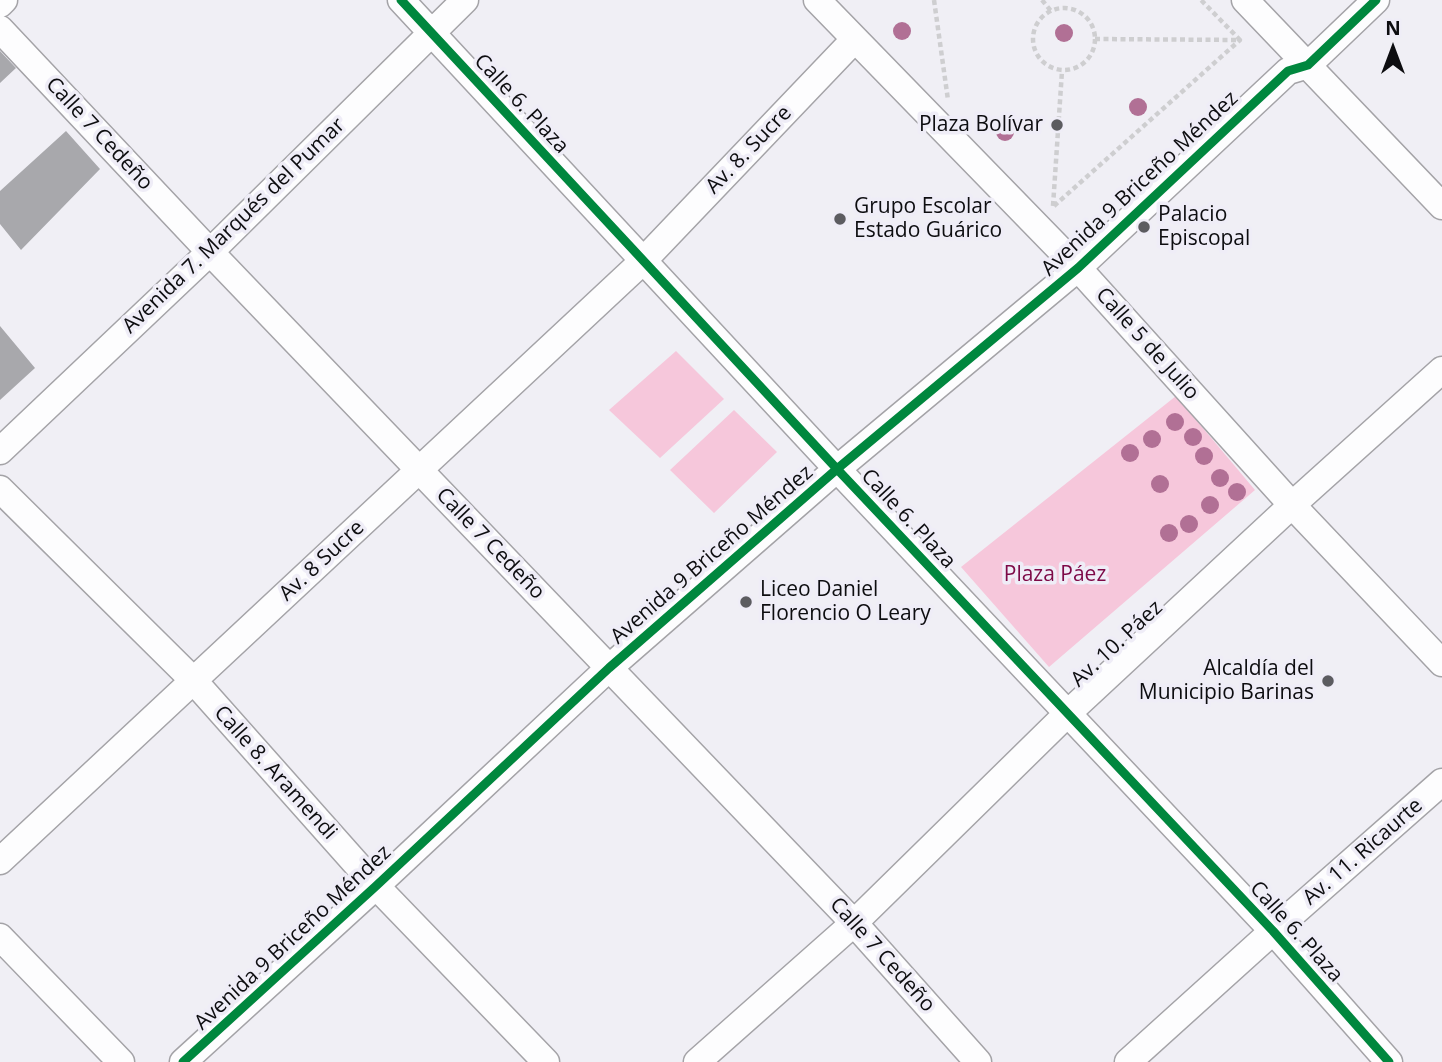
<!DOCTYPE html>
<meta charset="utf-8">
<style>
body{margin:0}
#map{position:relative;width:1442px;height:1062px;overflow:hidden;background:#f0eff5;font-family:"Open Sans",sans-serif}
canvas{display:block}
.north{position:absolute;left:1358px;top:14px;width:70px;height:70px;-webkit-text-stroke:5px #efedf7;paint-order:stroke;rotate:0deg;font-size:19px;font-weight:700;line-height:28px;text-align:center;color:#0d0d10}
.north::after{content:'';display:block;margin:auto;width:24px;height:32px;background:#0d0d10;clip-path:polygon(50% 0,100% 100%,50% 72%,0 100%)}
</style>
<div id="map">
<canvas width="1442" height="1062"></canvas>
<div class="north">N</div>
</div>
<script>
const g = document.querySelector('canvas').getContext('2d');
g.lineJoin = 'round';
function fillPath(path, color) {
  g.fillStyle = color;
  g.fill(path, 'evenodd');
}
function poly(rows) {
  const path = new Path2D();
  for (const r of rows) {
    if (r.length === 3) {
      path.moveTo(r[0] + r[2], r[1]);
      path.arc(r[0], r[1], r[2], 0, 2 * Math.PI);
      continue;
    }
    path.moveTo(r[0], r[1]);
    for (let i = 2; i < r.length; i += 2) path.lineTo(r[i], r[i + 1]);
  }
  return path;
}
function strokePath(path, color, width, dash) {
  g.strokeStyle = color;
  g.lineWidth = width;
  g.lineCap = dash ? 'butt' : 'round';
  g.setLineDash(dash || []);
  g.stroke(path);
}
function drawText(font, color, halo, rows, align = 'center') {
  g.font = font + ' "Open Sans",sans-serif';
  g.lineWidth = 7;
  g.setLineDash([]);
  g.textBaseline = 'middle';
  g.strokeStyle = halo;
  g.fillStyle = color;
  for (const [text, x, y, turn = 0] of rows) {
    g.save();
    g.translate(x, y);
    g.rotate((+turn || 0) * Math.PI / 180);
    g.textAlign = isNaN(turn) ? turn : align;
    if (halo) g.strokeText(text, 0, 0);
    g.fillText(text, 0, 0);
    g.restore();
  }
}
fillPath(poly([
 [676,351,724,399,660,458,609,410],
 [1176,396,1255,490,1049,667,961,567],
 [734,410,777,452,714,513,670,470]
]), '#f6c7db');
fillPath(poly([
 [0,51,16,68,0,83],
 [66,131,100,169,21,250,0,224,0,191],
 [0,326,35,368,0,400]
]), '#a8a8ac');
const street = poly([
 [401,0,837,469,1273,931,1389,1062],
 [817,0,1078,268,1292,505,1442,663],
 [1245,0,1442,206],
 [0,4,4,0],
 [0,29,210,252,854,923,978,1062],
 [0,451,210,252,465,0],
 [0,489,193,680,376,886,546,1062],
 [0,861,643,261,854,40],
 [0,937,121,1062],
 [183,1062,376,886,609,668,837,469,1078,268,1288,71,1308,65,1376,0],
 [697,1062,854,923,1067,714,1292,505,1442,370],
 [1128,1062,1273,931,1442,782]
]);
strokePath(street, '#a4a3a7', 29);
strokePath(poly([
 [934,0,948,100],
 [1042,0,1051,11],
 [1064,39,31],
 [1095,39,1240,40,1201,0],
 [1053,206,1062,71],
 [1054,206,1240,40]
]), '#ceced0', 4.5, [5, 3.5]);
strokePath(street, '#fdfdfe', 26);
strokePath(poly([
 [401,0,837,469,1273,931,1389,1062],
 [183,1062,376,886,609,668,837,469,1078,268,1288,71,1308,65,1376,0]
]), '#00873e', 9);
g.fillStyle = '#b17095';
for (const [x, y] of [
 [902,31],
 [1064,33],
 [1138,107],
 [1005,132],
 [1175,422],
 [1193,437],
 [1152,439],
 [1130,453],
 [1204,456],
 [1220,478],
 [1160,484],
 [1237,492],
 [1210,505],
 [1189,524],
 [1169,533]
]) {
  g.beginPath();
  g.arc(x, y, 9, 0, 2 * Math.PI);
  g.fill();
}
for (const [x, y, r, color] of [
 [1057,125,7,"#5c5c60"],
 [840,219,7,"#5c5c60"],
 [1144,227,7,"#5c5c60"],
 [746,602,7,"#5c5c60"],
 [1328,681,7,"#5c5c60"]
]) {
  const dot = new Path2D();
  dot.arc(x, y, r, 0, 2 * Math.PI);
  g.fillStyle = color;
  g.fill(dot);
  strokePath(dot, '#efedf7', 2.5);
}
drawText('21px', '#0d0d10', '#efedf7', [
 ["Calle 6. Plaza",521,104,47],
 ["Calle 7 Cedeño",99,134,47],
 ["Av. 8. Sucre",749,150,-46],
 ["Avenida 9 Briceño Méndez",1140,184,-43],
 ["Avenida 7. Marqués del Pumar",234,226,-44],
 ["Calle 5 de Julio",1147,344,48],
 ["Calle 6. Plaza",908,519,47],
 ["Calle 7 Cedeño",490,544,46],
 ["Avenida 9 Briceño Méndez",712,555,-41],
 ["Av. 8 Sucre",322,561,-43],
 ["Av. 10. Páez",1117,644,-43],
 ["Calle 8. Aramendi",275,773,48],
 ["Av. 11. Ricaurte",1363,852,-41],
 ["Calle 6. Plaza",1296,932,48],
 ["Avenida 9 Briceño Méndez",293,938,-43],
 ["Calle 7 Cedeño",882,955,48]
]);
drawText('21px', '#0d0d10', '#efedf7', [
 ["Plaza Bolívar",1043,125,"right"],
 ["Grupo Escolar",854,207],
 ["Estado Guárico",854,231],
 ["Palacio",1158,215],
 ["Episcopal",1158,239],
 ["Liceo Daniel",760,590],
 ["Florencio O Leary",760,614],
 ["Alcaldía del",1314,669,"right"],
 ["Municipio Barinas",1314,693,"right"]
], 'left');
drawText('21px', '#7d0947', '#efedf7', [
 ["Plaza Páez",1055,575]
]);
</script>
